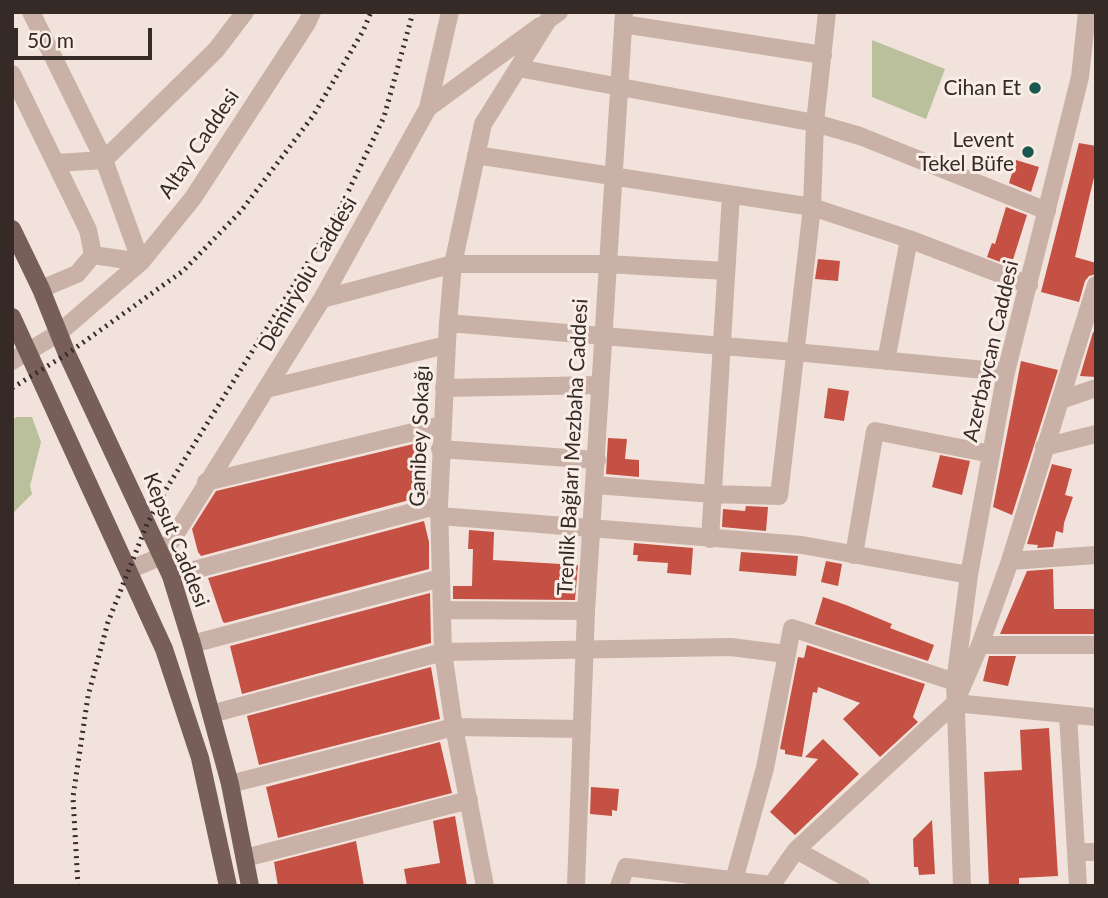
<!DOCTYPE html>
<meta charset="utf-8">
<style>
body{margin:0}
#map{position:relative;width:1108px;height:898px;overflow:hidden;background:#f1e3db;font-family:Lato,sans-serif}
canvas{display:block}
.frame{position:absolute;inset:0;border:14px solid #362a27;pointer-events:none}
.scale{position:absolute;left:14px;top:28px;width:138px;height:32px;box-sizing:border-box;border:4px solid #362a27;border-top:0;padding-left:9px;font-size:21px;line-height:24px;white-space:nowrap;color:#362a27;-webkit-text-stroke:5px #f9eee7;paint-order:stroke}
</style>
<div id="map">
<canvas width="1108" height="898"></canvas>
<div class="frame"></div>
<div class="scale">50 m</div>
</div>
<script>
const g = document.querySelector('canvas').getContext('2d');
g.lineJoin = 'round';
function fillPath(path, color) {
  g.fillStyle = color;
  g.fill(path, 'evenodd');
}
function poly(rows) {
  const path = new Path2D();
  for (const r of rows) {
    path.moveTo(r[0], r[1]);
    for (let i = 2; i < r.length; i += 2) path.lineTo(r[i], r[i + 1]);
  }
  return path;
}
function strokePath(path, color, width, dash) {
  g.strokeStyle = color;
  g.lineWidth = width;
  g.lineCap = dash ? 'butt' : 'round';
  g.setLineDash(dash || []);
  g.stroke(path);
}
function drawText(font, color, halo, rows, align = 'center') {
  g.font = font + ' Lato,sans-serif';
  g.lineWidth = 6;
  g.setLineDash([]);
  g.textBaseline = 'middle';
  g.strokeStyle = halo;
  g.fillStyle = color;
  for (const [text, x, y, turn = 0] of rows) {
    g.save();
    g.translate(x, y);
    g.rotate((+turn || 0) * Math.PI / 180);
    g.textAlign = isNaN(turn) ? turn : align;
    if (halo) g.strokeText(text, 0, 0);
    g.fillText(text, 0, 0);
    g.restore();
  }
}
fillPath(poly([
 [872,40,945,69,926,119,872,97],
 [17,417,32,417,41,442,30,486,32,494,12,514,12,420]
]), '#b9c09b');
fillPath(poly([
 [1079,143,1096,146,1096,169,1075,257,1096,263,1096,274,1089,276,1085,281,1079,302,1041,292],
 [1016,160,1039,167,1031,192,1009,183],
 [1006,207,1027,215,1011,266,987,257,992,243,995,244],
 [818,259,840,261,838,281,815,279],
 [1093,332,1096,333,1096,377,1080,376],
 [1021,361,1058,370,1012,515,993,507],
 [828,388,849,391,844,421,824,418],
 [608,438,627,439,625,459,639,460,639,477,606,474],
 [426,441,428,495,201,556,198,552,192,529,216,491],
 [940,455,970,461,962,495,932,487],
 [1052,464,1072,469,1065,495,1073,497,1064,523,1063,533,1056,531,1053,547,1037,548,1038,545,1027,544],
 [746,506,768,507,766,531,722,527,723,509,745,511],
 [424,521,429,542,429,569,225,623,223,622,208,578],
 [469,530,494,532,493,560,578,565,575,600,453,599,453,586,472,586,473,549,468,549],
 [634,543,693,548,691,575,667,573,668,563,637,561,638,555,633,555],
 [741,552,798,556,796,576,739,571],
 [826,561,842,564,838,586,821,582],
 [1053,569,1054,609,1096,609,1096,634,1000,634,1027,571],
 [430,593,431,643,242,694,230,646],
 [823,597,846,605,892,624,890,628,934,645,928,661,815,624],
 [807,645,925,684,913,717,918,722,880,757,843,719,860,703,818,687,817,693,813,692,802,757,785,754,785,750,780,749,798,657,804,658],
 [989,656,1016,656,1008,686,983,681],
 [431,667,440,719,259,765,247,716],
 [1049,728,1058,876,1019,878,1019,886,989,886,984,772,1022,770,1020,730],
 [823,739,859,774,795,835,770,812,818,759,805,757],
 [440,742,452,793,278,838,266,787],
 [591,787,619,789,617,811,612,810,612,816,590,814],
 [455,816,467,886,407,886,404,869,440,863,433,821],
 [932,820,935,874,919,875,918,867,914,867,913,839],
 [356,841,364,886,278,886,274,862]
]), '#c55145');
strokePath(poly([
 [31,12,104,160,141,262],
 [623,24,823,55],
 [518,68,815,123,860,136,1047,211],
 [12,74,88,230,93,255,77,274,41,289],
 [428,108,450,12],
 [476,155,812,207,909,239,1029,285],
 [56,163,104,160,216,50,245,12],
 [93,255,141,262],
 [322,299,453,264,607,264,726,271],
 [448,323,795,352,1006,372],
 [12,361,59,333,141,262,193,198,307,23,312,12],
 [886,361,909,239],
 [444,388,600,385],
 [266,389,446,345],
 [1061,400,1096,388],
 [1044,447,1096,434],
 [440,449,597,460],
 [206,482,442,425],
 [595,485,713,494,779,496,812,207,815,123,827,12],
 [440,516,802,545,969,575],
 [710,539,731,195],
 [854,555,875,431,991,454],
 [1010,561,1096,555],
 [129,570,162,556,322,299,428,108,540,26],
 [171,576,439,505],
 [442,610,586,611],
 [192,644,441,578],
 [980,645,1096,645],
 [955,703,1096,717],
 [211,714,443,652,731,647,786,654],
 [1068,714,1078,886],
 [230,784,454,727,582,729],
 [796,850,861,886],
 [1076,852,1096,852],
 [245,858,469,800],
 [734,880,765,768,792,628,955,682],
 [485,886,454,727,443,652,439,505,448,323,453,264,483,124,548,20,559,12],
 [576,886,586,611,624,12],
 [619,886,626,867,771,885],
 [771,886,796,850,955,703,980,645,1010,561,1096,285],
 [962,886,955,682,969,575,1006,372,1080,77,1087,12]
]), '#c9b1a7', 18);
strokePath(poly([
 [12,229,41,289,67,354,171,576,192,644,230,784,250,886],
 [12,317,164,649,200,758,228,886]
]), '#775e58', 18);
strokePath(poly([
 [12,388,67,354,183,271,241,211,313,116,363,31,371,12],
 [78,886,73,797,88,696,108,622,147,524,168,486,335,219,384,117,413,12]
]), '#362a27', 5, [2, 5]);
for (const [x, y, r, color] of [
 [1035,88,7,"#1d5751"],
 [1028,152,7,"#1d5751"]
]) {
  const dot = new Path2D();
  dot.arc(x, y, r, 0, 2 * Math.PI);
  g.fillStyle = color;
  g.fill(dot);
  strokePath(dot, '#f9eee7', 2.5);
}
drawText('21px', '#362a27', '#f9eee7', [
 ["Cihan Et",1021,88],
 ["Levent",1014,140],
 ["Tekel Büfe",1014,164]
], 'right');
drawText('21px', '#362a27', '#f9eee7', [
 ["Altay Caddesi",199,144,-56],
 ["Demiryolu Caddesi",308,274,-60],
 ["Azerbaycan Caddesi",991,351,-77],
 ["Ganibey Sokağı",420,436,-88],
 ["Trenlik Bağları Mezbaha Caddesi",573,447,-87],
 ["Kepsut Caddesi",176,540,68]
]);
</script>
